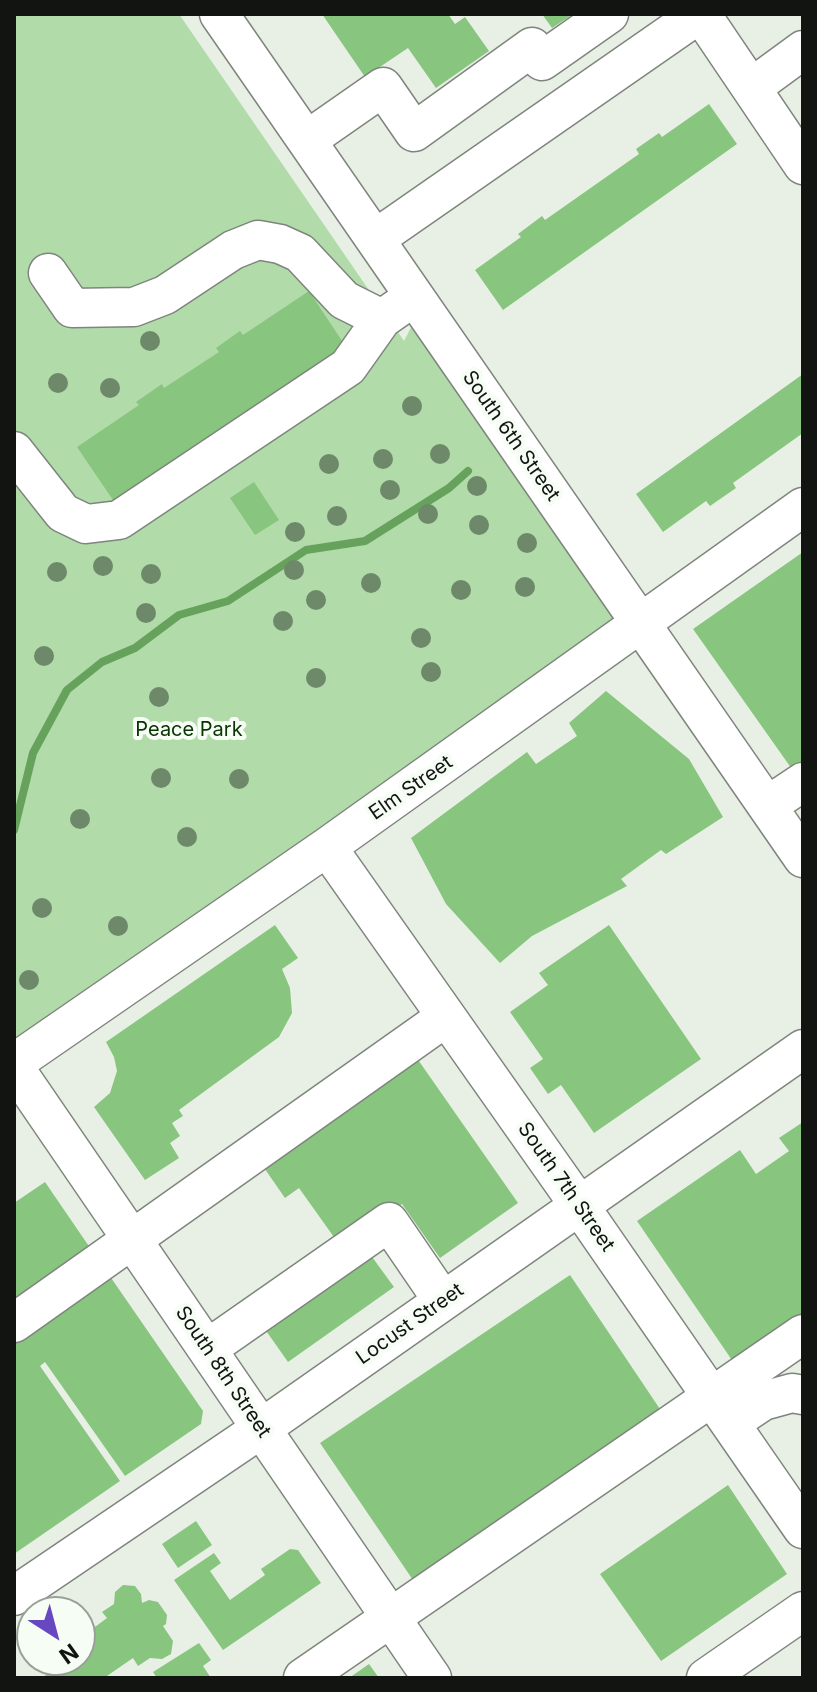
<!DOCTYPE html>
<style>
body{margin:0}
#map{position:relative;width:817px;height:1692px;overflow:hidden;background:#e8f0e6;font-family:Inter,sans-serif}
canvas{display:block}
.frame{position:absolute;inset:0;border:16px solid #111411;pointer-events:none}
.north{position:absolute;left:16px;top:1596px;width:80px;height:80px;box-sizing:border-box;background:#f5fdf4;border:2px solid #9aa099;border-radius:50%;rotate:144deg;font-size:22px;font-weight:700;line-height:32px;text-align:center;color:#111411}
.north::after{content:'';display:block;margin:auto;width:28px;height:36px;background:#6848c1;clip-path:polygon(50% 0,100% 100%,50% 72%,0 100%)}
</style>
<div id="map">
<canvas width="817" height="1692"></canvas>
<div class="frame"></div>
<div class="north">N</div>
</div>
<script>
const g = document.querySelector('canvas').getContext('2d');
g.lineJoin = 'round';
function fillPath(path, color) {
  g.fillStyle = color;
  g.fill(path, 'evenodd');
}
function poly(rows) {
  const path = new Path2D();
  for (const r of rows) {
    path.moveTo(r[0], r[1]);
    for (let i = 2; i < r.length; i += 2) path.lineTo(r[i], r[i + 1]);
  }
  return path;
}
function strokePath(path, color, width, dash) {
  g.strokeStyle = color;
  g.lineWidth = width;
  g.lineCap = dash ? 'butt' : 'round';
  g.setLineDash(dash || []);
  g.stroke(path);
}
function drawText(font, color, halo, rows, align = 'center') {
  g.font = font + ' Inter,sans-serif';
  g.lineWidth = 8;
  g.setLineDash([]);
  g.textBaseline = 'middle';
  g.strokeStyle = halo;
  g.fillStyle = color;
  for (const [text, x, y, turn = 0] of rows) {
    g.save();
    g.translate(x, y);
    g.rotate((+turn || 0) * Math.PI / 180);
    g.textAlign = isNaN(turn) ? turn : align;
    if (halo) g.strokeText(text, 0, 0);
    g.fillText(text, 0, 0);
    g.restore();
  }
}
fillPath(poly([
 [14,14,179,14,404,341,422,306,641,624,14,1063]
]), '#b2dbaa');
strokePath(poly([
 [14,830,33,753,67,690,102,662,135,648,179,615,228,601,306,550,365,541,449,488,468,471]
]), '#66a25c', 8);
fillPath(poly([
 [322,14,448,14,455,24,465,17,489,51,436,88,408,48,365,77],
 [542,14,573,14,552,28],
 [709,104,737,144,503,310,475,270,521,237,518,234,542,216,545,220,639,154,636,149,659,133,662,137],
 [309,291,346,347,115,503,77,447,139,405,136,402,162,384,164,388,219,352,216,348,240,331,243,335],
 [803,374,803,433,733,483,736,488,710,506,706,501,663,532,636,494],
 [254,482,279,520,255,535,230,498],
 [803,552,803,765,794,772,693,629],
 [606,691,689,759,723,817,666,854,661,850,621,879,627,886,532,936,500,963,446,904,411,838,527,752,536,764,577,736,569,723],
 [275,925,298,958,282,969,290,988,292,1013,279,1037,179,1110,183,1116,172,1123,180,1136,170,1143,179,1158,145,1180,94,1107,110,1093,117,1071,114,1057,106,1042],
 [609,925,701,1059,594,1133,561,1085,548,1094,530,1068,543,1059,510,1012,548,985,539,973],
 [414,1054,518,1203,440,1258,402,1204,341,1247,299,1188,285,1198,260,1162],
 [803,1122,803,1324,738,1369,637,1221,740,1150,756,1174,789,1151,779,1138],
 [45,1182,97,1258,14,1314,14,1203],
 [367,1250,394,1287,288,1362,262,1325],
 [107,1272,203,1411,201,1424,125,1476,45,1362,40,1366,120,1481,14,1554,14,1336],
 [570,1275,666,1418,417,1586,320,1443],
 [728,1485,787,1574,661,1661,600,1574],
 [196,1521,212,1545,178,1568,162,1544],
 [290,1549,298,1550,321,1583,223,1650,174,1580,214,1553,221,1563,210,1571,230,1600,265,1575,261,1569],
 [123,1585,135,1586,141,1594,142,1603,149,1600,158,1602,167,1615,166,1624,163,1626,173,1641,171,1654,162,1659,150,1658,138,1666,133,1658,104,1678,42,1678,54,1669,47,1660,80,1660,80,1638,107,1618,102,1612,114,1604,115,1592],
 [199,1643,211,1660,203,1666,211,1678,157,1678,153,1672],
 [369,1664,379,1678,349,1678]
]), '#88c57e');
const minor = poly([
 [219,14,803,858],
 [701,14,803,165],
 [542,61,609,14],
 [751,88,803,50],
 [307,140,383,87,414,132,532,47],
 [375,239,699,14],
 [48,273,72,308,134,307,165,295,233,250,258,240,280,244,300,253,344,300,382,319,402,305],
 [14,451,63,513,86,524,119,520,348,367,382,319],
 [767,806,803,782],
 [327,847,579,1205,803,1529],
 [14,1063,327,847,803,507],
 [14,1067,432,1678],
 [14,1323,446,1017],
 [207,1349,389,1222,443,1301],
 [730,1423,763,1401,792,1393,803,1395],
 [14,1596,262,1428,803,1049],
 [303,1678,803,1334],
 [706,1678,803,1611]
]);
strokePath(minor, '#7e857d', 41);
strokePath(minor, '#fff', 38);
g.fillStyle = '#6e8969';
for (const [x, y] of [
 [150,341],
 [58,383],
 [110,388],
 [412,406],
 [440,454],
 [383,459],
 [329,464],
 [477,486],
 [390,490],
 [428,514],
 [337,516],
 [479,525],
 [295,532],
 [527,543],
 [103,566],
 [294,570],
 [57,572],
 [151,574],
 [371,583],
 [525,587],
 [461,590],
 [316,600],
 [146,613],
 [283,621],
 [421,638],
 [44,656],
 [431,672],
 [316,678],
 [159,697],
 [161,778],
 [239,779],
 [80,819],
 [187,837],
 [42,908],
 [118,926],
 [29,980]
]) {
  g.beginPath();
  g.arc(x, y, 10, 0, 2 * Math.PI);
  g.fill();
}
drawText('20px', '#111411', '#f5fdf4', [
 ["South 6th Street",511,436,55],
 ["Elm Street",411,788,-35],
 ["South 7th Street",566,1187,55],
 ["Locust Street",410,1324,-35],
 ["South 8th Street",223,1372,56]
]);
drawText('20px', '#0a3403', '#f5fdf4', [
 ["Peace Park",189,730]
]);
</script>
